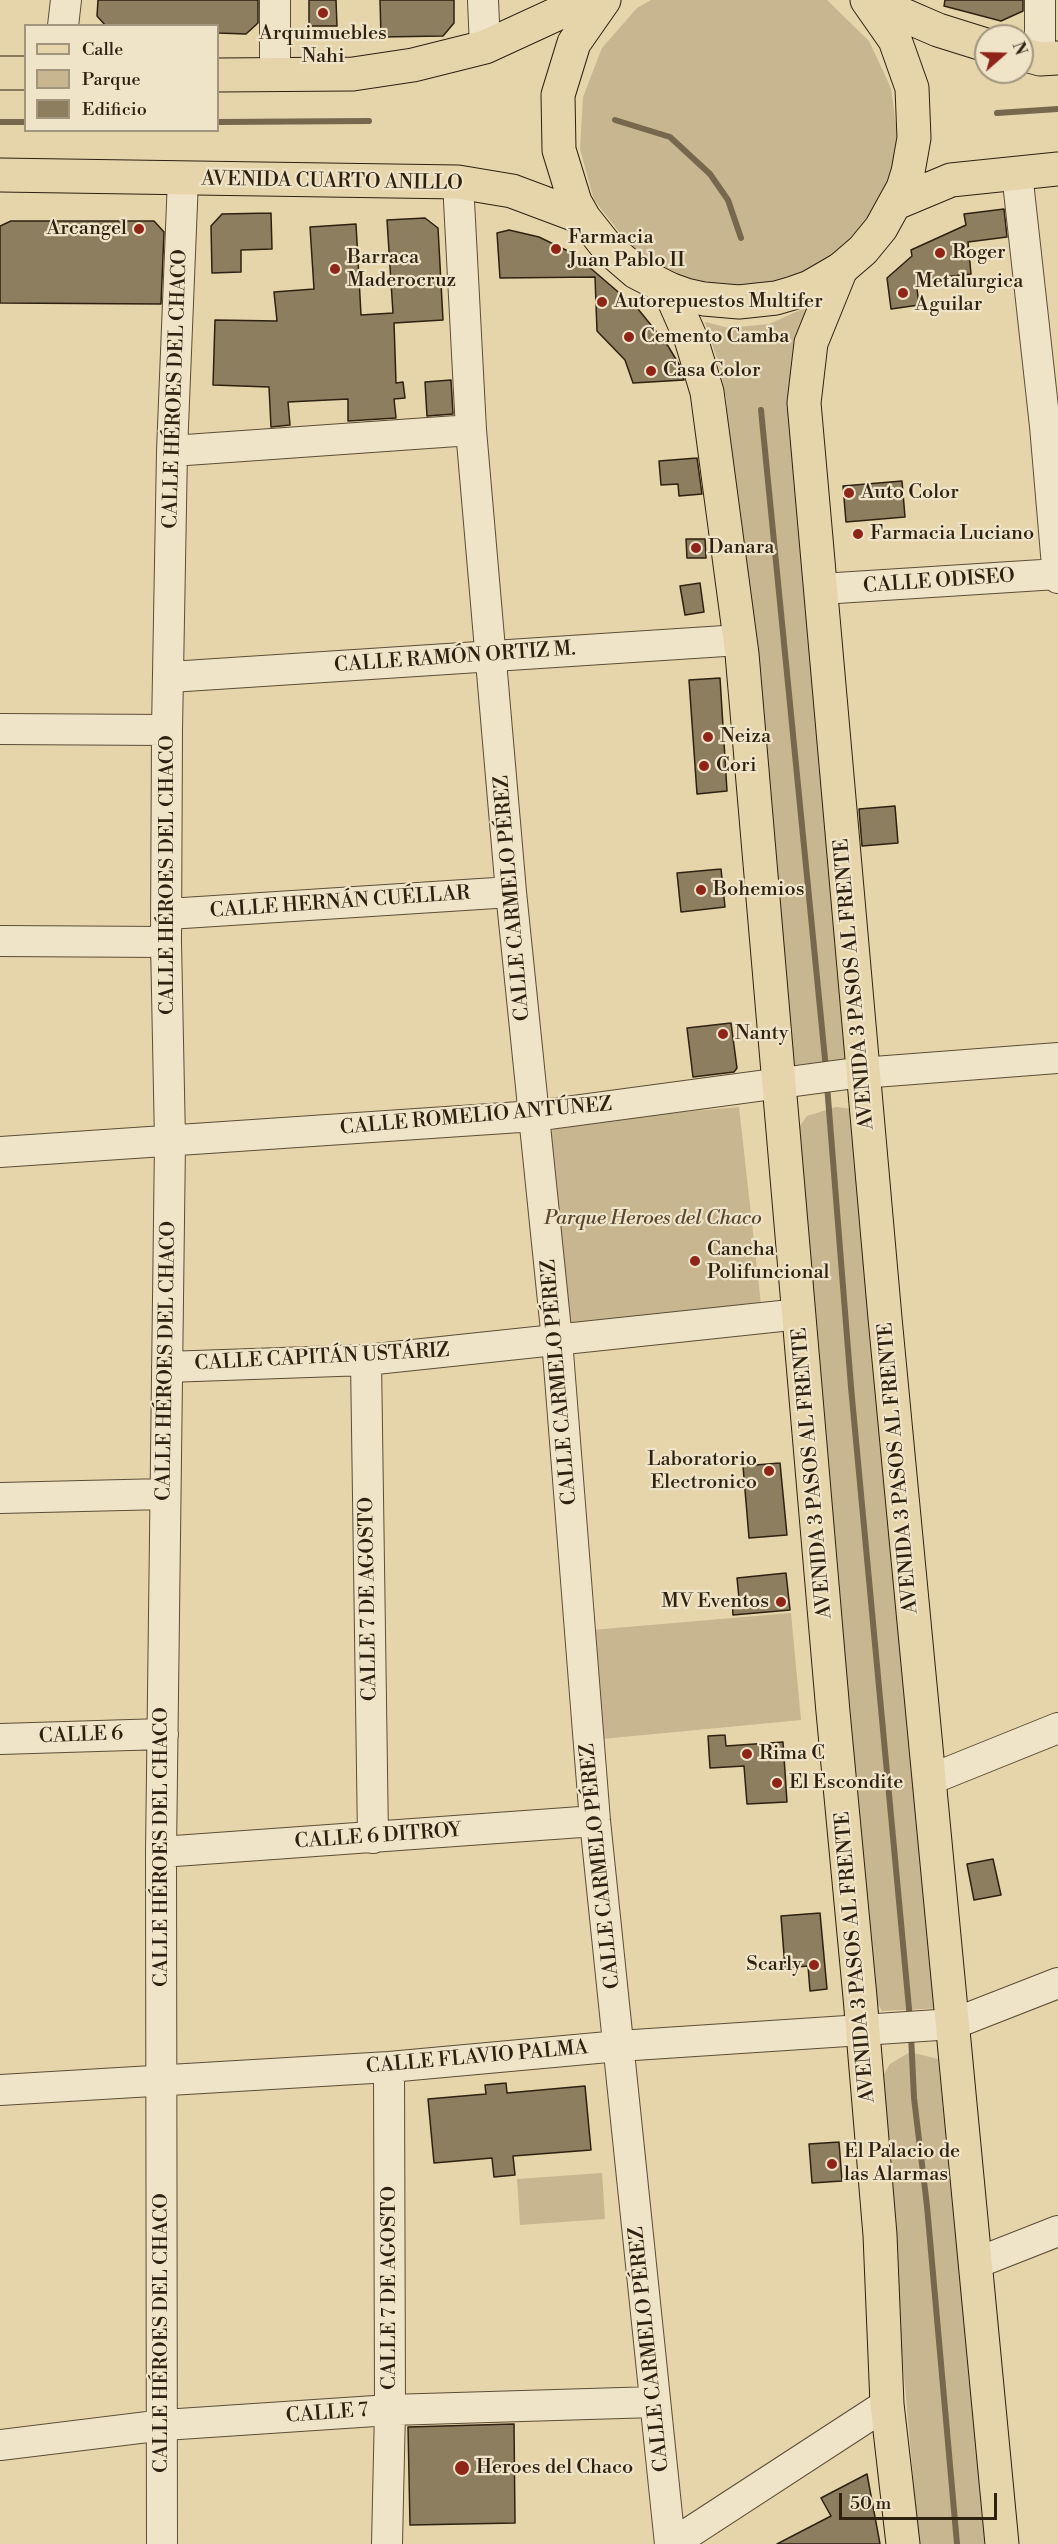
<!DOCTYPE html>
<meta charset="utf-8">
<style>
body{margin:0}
#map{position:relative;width:1058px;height:2544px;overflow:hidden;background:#e6d4ab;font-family:"Libre Bodoni",serif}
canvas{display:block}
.legend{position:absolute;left:24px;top:24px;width:195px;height:108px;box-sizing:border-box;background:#efe3c8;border:2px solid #a2957e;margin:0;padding:8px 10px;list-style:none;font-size:18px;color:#2e210f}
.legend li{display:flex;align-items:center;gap:12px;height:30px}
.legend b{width:30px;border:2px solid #a2957e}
.north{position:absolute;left:974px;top:24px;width:60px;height:60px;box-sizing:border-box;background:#efe3c8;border:2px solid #a2957e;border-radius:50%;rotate:70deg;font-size:16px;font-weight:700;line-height:24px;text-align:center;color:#2e210f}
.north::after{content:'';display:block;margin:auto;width:21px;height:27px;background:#8f2418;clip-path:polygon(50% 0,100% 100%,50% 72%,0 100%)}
.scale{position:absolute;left:839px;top:2493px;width:158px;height:27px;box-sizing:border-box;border:3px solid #2e210f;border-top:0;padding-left:8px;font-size:18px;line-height:21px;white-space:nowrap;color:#2e210f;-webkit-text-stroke:4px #efe3c8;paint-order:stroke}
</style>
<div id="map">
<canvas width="1058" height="2544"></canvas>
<ul class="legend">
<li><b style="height:8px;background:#e6d4ab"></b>Calle</li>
<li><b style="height:16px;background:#c7b690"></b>Parque</li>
<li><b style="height:16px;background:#8e7e60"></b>Edificio</li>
</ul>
<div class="north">N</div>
<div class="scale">50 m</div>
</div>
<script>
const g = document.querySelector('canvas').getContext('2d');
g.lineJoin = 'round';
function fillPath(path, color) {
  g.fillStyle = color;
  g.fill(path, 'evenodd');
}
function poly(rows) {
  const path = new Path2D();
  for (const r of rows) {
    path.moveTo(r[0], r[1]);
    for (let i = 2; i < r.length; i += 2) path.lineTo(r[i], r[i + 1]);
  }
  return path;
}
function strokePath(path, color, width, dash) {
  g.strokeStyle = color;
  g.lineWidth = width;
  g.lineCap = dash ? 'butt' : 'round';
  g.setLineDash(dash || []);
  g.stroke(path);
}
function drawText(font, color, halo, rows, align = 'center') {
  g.font = font + ' "Libre Bodoni",serif';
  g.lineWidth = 4.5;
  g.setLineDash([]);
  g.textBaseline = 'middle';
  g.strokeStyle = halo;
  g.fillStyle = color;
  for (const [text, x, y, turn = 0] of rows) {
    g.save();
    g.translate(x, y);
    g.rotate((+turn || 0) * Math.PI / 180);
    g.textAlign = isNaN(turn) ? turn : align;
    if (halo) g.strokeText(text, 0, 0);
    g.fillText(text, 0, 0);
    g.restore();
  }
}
fillPath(poly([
 [651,0,827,0,869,41,891,88,898,141,886,192,859,237,818,271,769,289,717,291,670,274,627,242,594,200,580,149,583,97,602,48,637,8],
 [809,306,790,372,851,1060,795,1068,785,1056,726,398,718,362,705,322,729,328,769,324],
 [739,1107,762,1313,570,1324,548,1142,552,1131,559,1123],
 [836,1107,854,1109,942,2008,882,2011,873,1996,793,1135,807,1116],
 [791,1613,801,1720,602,1739,592,1630],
 [910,2052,938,2059,986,2544,919,2544,878,2084,890,2064],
 [602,2173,605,2219,520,2225,517,2179]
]), '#c7b690');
strokePath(poly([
 [997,113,1058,109],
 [615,120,670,137,710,174,728,200,741,238],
 [0,122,26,122],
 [218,122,369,121],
 [761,410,826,1069],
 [827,1085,851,1387,910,2019],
 [911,2035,914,2098,927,2206,957,2544]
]), '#77684d', 6);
const building = poly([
 [98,0,258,0,258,23,246,34,218,33,218,26,106,26,97,16,98,0],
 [309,0,336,0,337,26,309,26,309,0],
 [380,0,454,0,454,23,443,36,381,37,380,0],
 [945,0,1023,0,1023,11,1001,21,944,6,945,0],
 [1004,209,1007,237,968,242,971,274,916,280,919,305,891,309,887,278,912,256,911,250,966,225,964,214,1004,209],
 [271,213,272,249,241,250,241,272,212,273,211,226,222,214,271,213],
 [425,218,438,228,443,320,394,323,396,383,403,382,405,398,394,399,396,418,348,421,348,399,288,402,290,425,271,427,269,387,213,385,215,320,277,321,274,292,314,289,310,227,356,224,361,315,393,313,387,220,425,218],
 [11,221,154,221,164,232,161,304,0,303,0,226,11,221],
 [509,230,539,237,574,254,638,309,668,346,680,366,684,380,633,383,625,360,597,331,595,277,500,278,497,233,509,230],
 [451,380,453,414,427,416,425,382,451,380],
 [697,458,702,494,679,496,678,484,661,485,659,461,697,458],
 [902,481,905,517,846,522,843,486,902,481],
 [686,539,705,539,706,558,687,558,686,539],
 [700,583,704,612,685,615,680,586,700,583],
 [720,678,727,791,697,794,689,680,720,678],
 [895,806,898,843,862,846,859,809,895,806],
 [721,869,725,907,681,912,677,873,721,869],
 [731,1023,737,1068,734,1072,693,1077,687,1028,731,1023],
 [780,1463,787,1535,749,1538,743,1466,780,1463],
 [786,1573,790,1610,733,1615,732,1599,739,1598,737,1578,786,1573],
 [725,1735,726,1746,783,1742,787,1802,747,1804,744,1766,710,1768,708,1736,725,1735],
 [993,1859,1001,1895,974,1900,967,1864,993,1859],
 [820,1913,827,1989,810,1991,808,1966,785,1968,781,1916,820,1913],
 [506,2083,507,2093,585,2086,591,2150,513,2156,515,2175,494,2177,492,2158,434,2163,428,2099,486,2094,485,2085,506,2083],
 [839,2142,842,2181,812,2183,809,2144,839,2142],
 [514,2424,515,2523,410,2525,408,2427,514,2424],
 [867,2474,880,2544,777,2544,831,2516,821,2498,867,2474]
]);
fillPath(building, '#8e7e60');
strokePath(building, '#2e210f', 1.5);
const minor = poly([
 [483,0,485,47],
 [1040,0,1040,59],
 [63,26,66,0],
 [275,74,275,0],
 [1017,173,1045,426,1058,578],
 [458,182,471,430,511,892,557,1340,595,1821,670,2544],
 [172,451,471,430],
 [821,589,1058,574],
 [170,677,740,640],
 [0,729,167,730],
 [168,914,511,892],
 [0,941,166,942],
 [0,1152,535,1116,848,1074,1058,1058],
 [366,1360,373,1838],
 [167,1367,366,1360,800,1314],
 [0,1498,165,1494],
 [0,1739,163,1734],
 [929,1780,1058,1728],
 [161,1852,595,1821],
 [0,2090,389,2067,619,2046,953,2024,1058,1983],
 [974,2264,1058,2231],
 [0,2445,164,2425,390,2410,655,2402],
 [162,2544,161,1852,170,1141,166,942,167,730,172,451,183,179],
 [387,2544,390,2410,389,2067],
 [672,2544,887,2404]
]);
const major = poly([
 [841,269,811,343,804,403,885,1318,1002,2544],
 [669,289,691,339,707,392,742,654,833,1712,860,1997,880,2235,887,2404,903,2544]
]);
const highway = poly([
 [604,0,574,43,558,95,559,150,575,202,584,218,607,247,636,272,669,289,686,295,704,299,739,302,776,298,793,293,810,287,841,269,863,250,881,228,903,188,908,172,914,138,912,88,895,40,867,0],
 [869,0,938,30,986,45],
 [1022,54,1040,59,1058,58],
 [0,73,26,73],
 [218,75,353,74,413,65,485,47,587,0],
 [0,175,458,182,512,191,584,218],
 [896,203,951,180,1058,169]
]);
strokePath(minor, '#5c4e36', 32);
strokePath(major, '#2e210f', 35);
strokePath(highway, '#2e210f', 35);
strokePath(minor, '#efe3c8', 30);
strokePath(major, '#e6d4ab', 33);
strokePath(highway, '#e6d4ab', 33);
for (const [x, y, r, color] of [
 [323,13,6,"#8f2418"],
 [139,229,6,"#8f2418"],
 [556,249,6,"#8f2418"],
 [940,253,6,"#8f2418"],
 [335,269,6,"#8f2418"],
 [903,293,6,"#8f2418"],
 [602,302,6,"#8f2418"],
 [629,337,6,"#8f2418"],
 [651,371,6,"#8f2418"],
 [849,493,6,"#8f2418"],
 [858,534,6,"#8f2418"],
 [696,548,6,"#8f2418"],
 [708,737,6,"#8f2418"],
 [704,766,6,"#8f2418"],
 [701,890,6,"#8f2418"],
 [723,1034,6,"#8f2418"],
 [695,1261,6,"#8f2418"],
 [769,1471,6,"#8f2418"],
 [781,1602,6,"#8f2418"],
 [747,1754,6,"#8f2418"],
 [777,1783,6,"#8f2418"],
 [814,1965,6,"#8f2418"],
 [832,2164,6,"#8f2418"],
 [462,2468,8,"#8f2418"]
]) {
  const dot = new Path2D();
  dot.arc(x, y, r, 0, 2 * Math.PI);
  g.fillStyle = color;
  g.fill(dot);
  strokePath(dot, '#efe3c8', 2);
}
drawText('20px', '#2e210f', '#efe3c8', [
 ["Arquimuebles",323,34,"center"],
 ["Nahi",323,57,"center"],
 ["Arcangel",127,229,"right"],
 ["Farmacia",568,238],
 ["Juan Pablo II",568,261],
 ["Roger",952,253],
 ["Barraca",347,258],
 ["Maderocruz",347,281],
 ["Metalurgica",915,282],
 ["Aguilar",915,305],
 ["Autorepuestos Multifer",614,302],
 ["Cemento Camba",641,337],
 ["Casa Color",663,371],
 ["Auto Color",861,493],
 ["Farmacia Luciano",870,534],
 ["Danara",708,548],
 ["Neiza",720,737],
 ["Cori",716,766],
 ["Bohemios",713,890],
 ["Nanty",735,1034],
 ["Cancha",707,1250],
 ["Polifuncional",707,1273],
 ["Laboratorio",757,1460,"right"],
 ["Electronico",757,1483,"right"],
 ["MV Eventos",769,1602,"right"],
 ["Rima C",759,1754],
 ["El Escondite",789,1783],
 ["Scarly",802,1965,"right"],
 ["El Palacio de",844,2152],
 ["las Alarmas",844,2175],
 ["Heroes del Chaco",476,2468]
], 'left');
drawText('20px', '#2e210f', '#efe3c8', [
 ["AVENIDA CUARTO ANILLO",332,182,1],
 ["CALLE HÉROES DEL CHACO",176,389,-88],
 ["CALLE ODISEO",939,582,-4],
 ["CALLE RAMÓN ORTIZ M.",455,658,-4],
 ["CALLE HÉROES DEL CHACO",168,875,-90],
 ["CALLE CARMELO PÉREZ",513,898,-95],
 ["CALLE HERNÁN CUÉLLAR",340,903,-4],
 ["AVENIDA 3 PASOS AL FRENTE",855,984,-95],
 ["CALLE ROMELIO ANTÚNEZ",476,1117,-5],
 ["CALLE CAPITÁN USTÁRIZ",322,1358,-3],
 ["CALLE HÉROES DEL CHACO",167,1361,-89],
 ["CALLE CARMELO PÉREZ",560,1382,-95],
 ["AVENIDA 3 PASOS AL FRENTE",899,1468,-95],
 ["AVENIDA 3 PASOS AL FRENTE",813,1473,-95],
 ["CALLE 7 DE AGOSTO",369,1599,-91],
 ["CALLE 6",81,1736,-2],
 ["CALLE 6 DITROY",378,1837,-4],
 ["CALLE HÉROES DEL CHACO",162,1847,-90],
 ["CALLE CARMELO PÉREZ",601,1866,-96],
 ["AVENIDA 3 PASOS AL FRENTE",856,1957,-95],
 ["CALLE FLAVIO PALMA",477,2058,-5],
 ["CALLE 7 DE AGOSTO",390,2288,-90],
 ["CALLE HÉROES DEL CHACO",162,2333,-90],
 ["CALLE CARMELO PÉREZ",650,2349,-96],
 ["CALLE 7",327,2414,-4]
]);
drawText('italic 20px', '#54462f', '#efe3c8', [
 ["Parque Heroes del Chaco",653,1219]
]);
</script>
